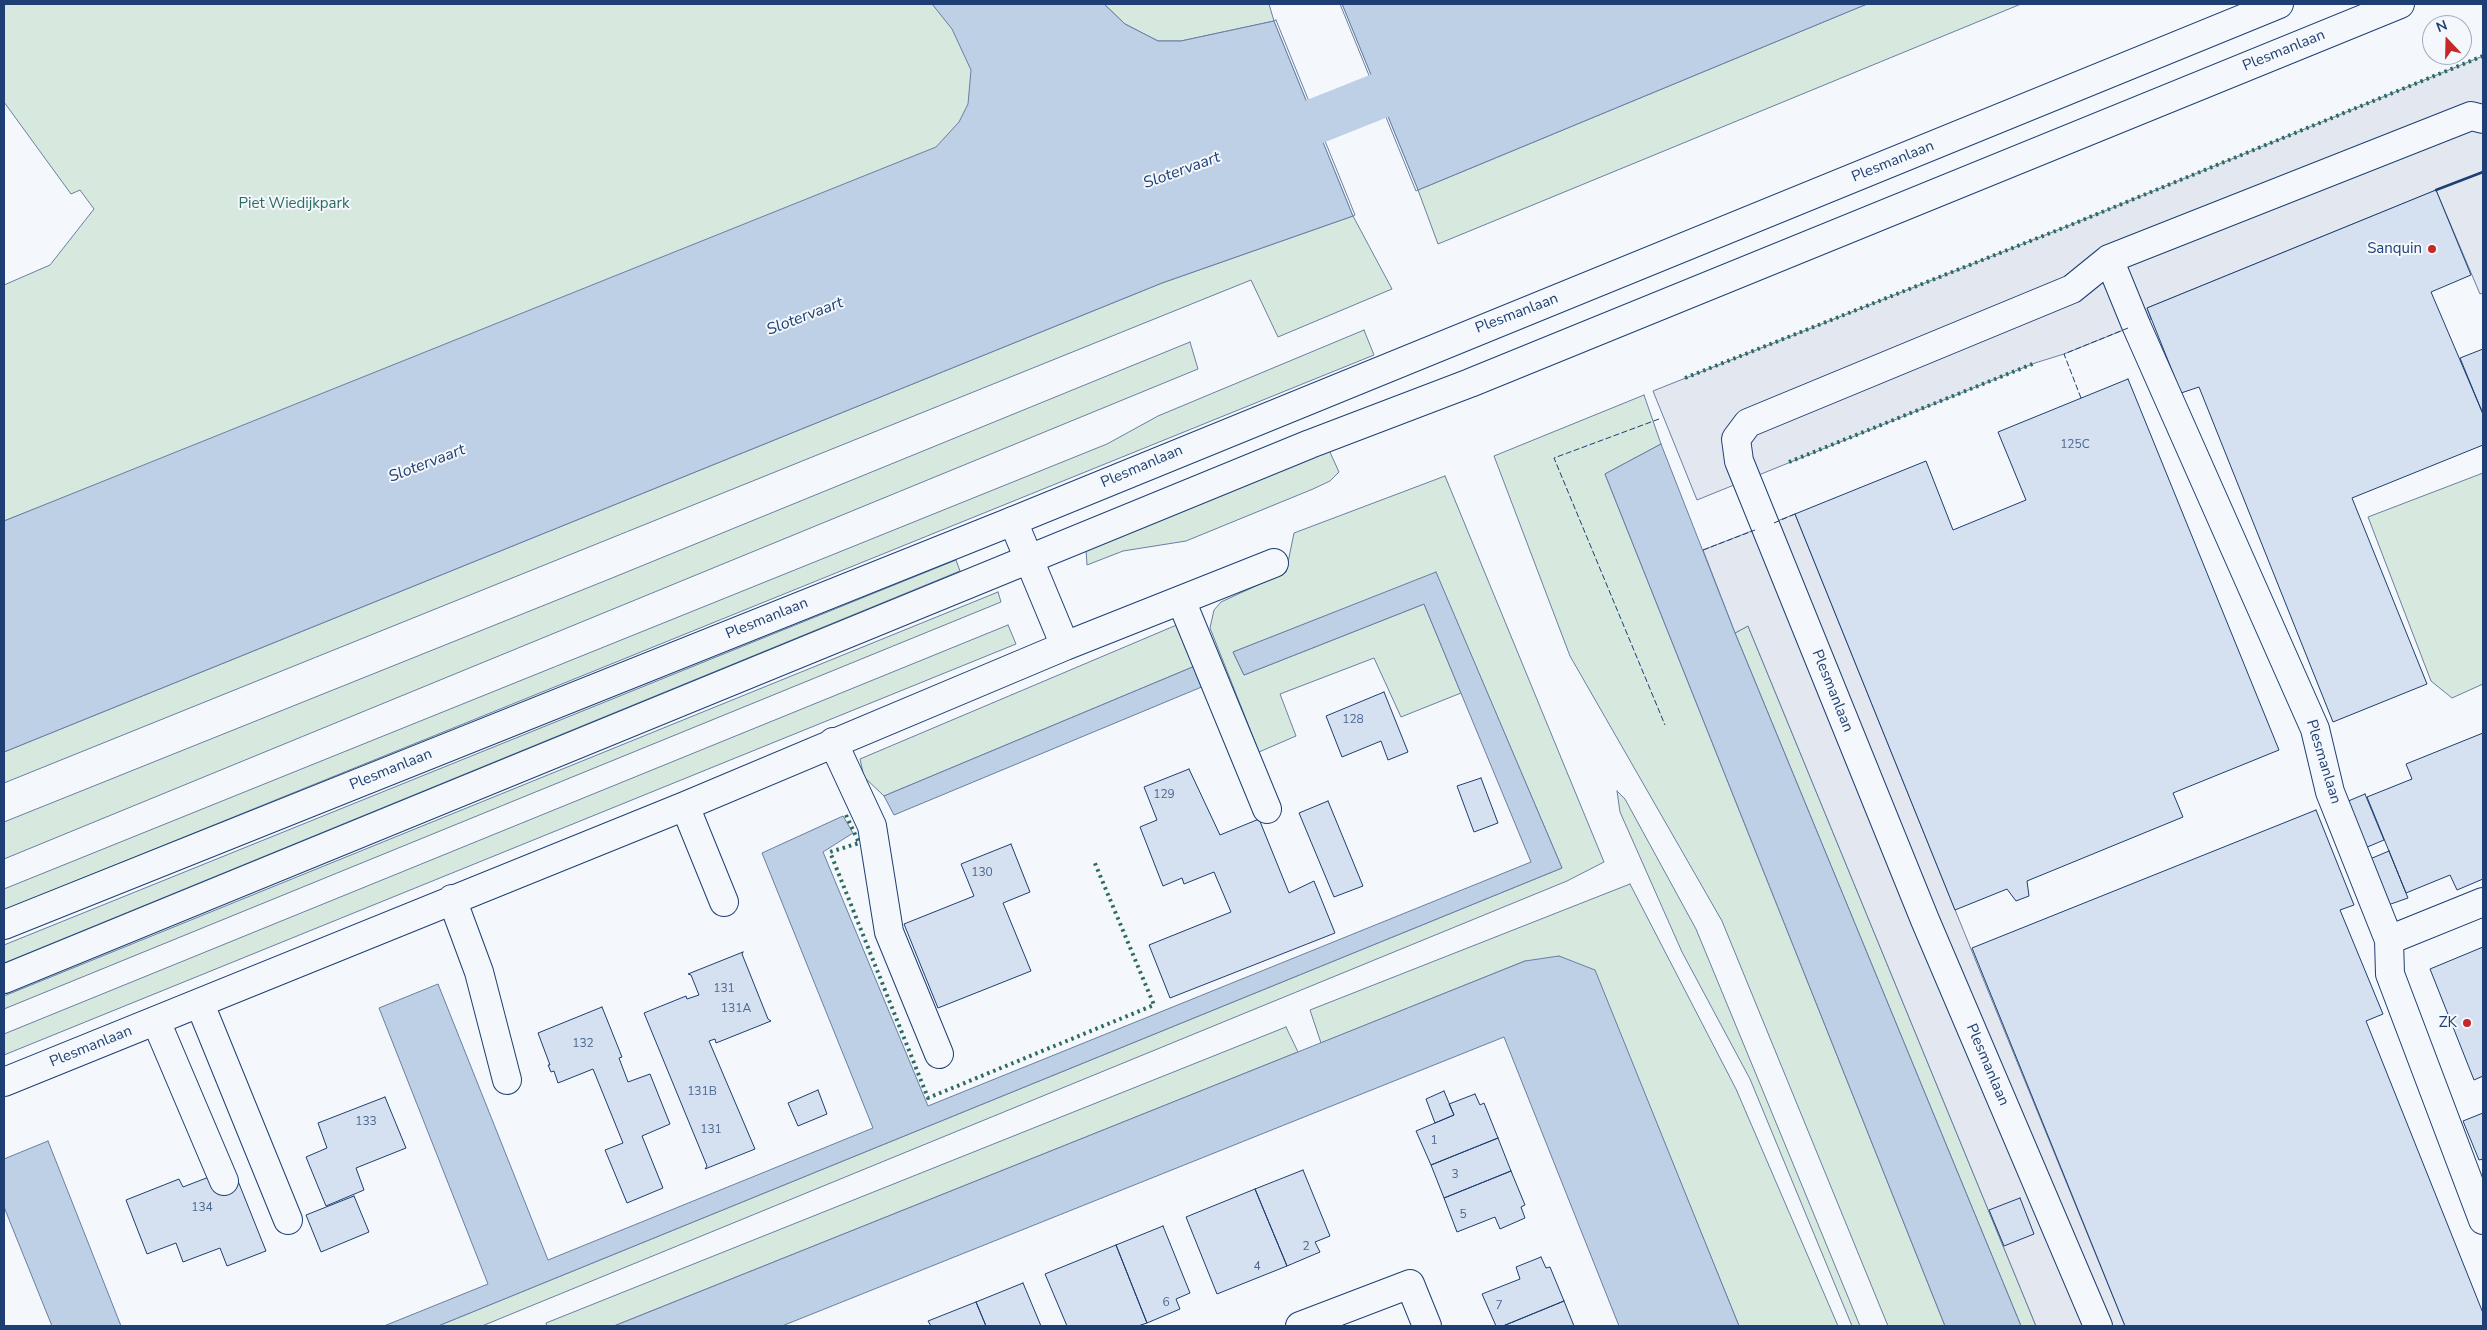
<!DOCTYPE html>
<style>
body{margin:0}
#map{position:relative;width:2487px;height:1330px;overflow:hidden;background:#f4f7fb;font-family:"Nunito Sans",sans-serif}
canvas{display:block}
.frame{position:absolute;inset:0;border:5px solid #1d3f73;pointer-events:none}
.north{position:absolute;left:2422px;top:15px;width:50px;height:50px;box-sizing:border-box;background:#f4f7fb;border:1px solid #9eadc5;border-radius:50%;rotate:339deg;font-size:14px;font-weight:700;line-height:20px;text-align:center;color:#1d3f73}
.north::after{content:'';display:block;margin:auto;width:18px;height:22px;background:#c62828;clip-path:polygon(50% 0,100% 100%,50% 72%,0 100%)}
</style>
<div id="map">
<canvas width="2487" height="1330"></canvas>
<div class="frame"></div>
<div class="north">N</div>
</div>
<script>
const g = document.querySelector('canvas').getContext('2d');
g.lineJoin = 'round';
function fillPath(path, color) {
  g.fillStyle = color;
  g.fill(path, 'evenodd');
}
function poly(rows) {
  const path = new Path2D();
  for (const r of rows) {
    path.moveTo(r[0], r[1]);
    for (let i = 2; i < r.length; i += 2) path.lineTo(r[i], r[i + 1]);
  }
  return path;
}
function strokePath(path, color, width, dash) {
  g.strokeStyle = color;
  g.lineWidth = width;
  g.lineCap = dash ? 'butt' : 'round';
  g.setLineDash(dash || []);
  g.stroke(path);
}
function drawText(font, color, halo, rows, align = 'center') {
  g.font = font + ' "Nunito Sans",sans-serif';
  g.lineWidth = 4;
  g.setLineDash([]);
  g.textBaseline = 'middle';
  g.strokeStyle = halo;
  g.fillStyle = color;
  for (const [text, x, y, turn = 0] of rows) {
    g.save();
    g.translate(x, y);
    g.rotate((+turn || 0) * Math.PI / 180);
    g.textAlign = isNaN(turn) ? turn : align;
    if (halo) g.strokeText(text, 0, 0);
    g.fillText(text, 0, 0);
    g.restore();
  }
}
const green = poly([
 [4,4,986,4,1035,118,4,521,4,285,50,265,94,209,80,190,71,194,4,102,4,4],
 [1104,4,1269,4,1274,21,1181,41,1158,41,1125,24,1104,4],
 [1867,4,2021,4,1438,244,1418,190,1867,4],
 [1353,216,1392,289,1278,337,1251,280,4,783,4,752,1162,283,1353,216],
 [1364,330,1374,355,4,910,4,889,1107,444,1158,416,1364,330],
 [1190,342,1198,369,4,859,4,822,612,578,1190,342],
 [1644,395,1661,444,1605,474,1945,1326,1888,1326,1722,921,1570,656,1494,456,1644,395],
 [1329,450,1339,472,1330,481,1313,489,1186,541,1123,551,1087,565,1086,549,1329,450],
 [2483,473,2483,684,2452,698,2431,681,2368,517,2483,473],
 [1445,476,1604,862,1567,881,482,1326,438,1326,1562,868,1436,573,1233,652,1244,675,1424,604,1461,693,1401,717,1374,658,1280,694,1296,736,1259,752,1210,628,1214,610,1221,602,1286,572,1294,533,1445,476],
 [956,560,960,571,4,963,4,945,956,560],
 [998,592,1001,602,4,1009,4,996,998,592],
 [1179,624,1195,666,884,796,864,777,860,759,1179,624],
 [1008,625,1016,644,4,1055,4,1034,1008,625],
 [1748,626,2036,1326,2021,1326,1735,633,1748,626],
 [1617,791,1625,799,1696,929,1860,1326,1852,1326,1750,1079,1682,952,1620,812,1617,791],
 [1630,884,1736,1089,1838,1326,1739,1326,1594,970,1525,961,1321,1043,1310,1010,1630,884],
 [1286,1027,1298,1052,614,1326,547,1326,546,1323,1286,1027]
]);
fillPath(green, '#d7e8df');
strokePath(green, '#687fa3', 1);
const parking = poly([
 [2483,56,2483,293,2480,294,2436,190,2147,308,2151,319,2064,354,2035,363,1697,500,1653,391,2068,226,2483,56],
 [1795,514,1951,900,2125,1326,2036,1326,1748,626,1735,633,1703,550,1795,514]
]);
fillPath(parking, '#e3e8f0');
strokePath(parking, '#687fa3', 1);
const water = poly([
 [932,4,1104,4,1125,24,1158,41,1181,41,1274,21,1353,216,1162,283,4,752,4,521,936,147,959,122,968,104,971,70,952,29,932,4],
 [1342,4,1867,4,1418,190,1342,4],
 [1661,444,1735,633,2021,1326,1945,1326,1605,474,1661,444],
 [1436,572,1562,868,438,1326,384,1326,488,1284,379,1008,438,984,548,1260,873,1128,762,853,843,816,853,833,823,852,928,1106,1531,862,1424,604,1244,675,1233,652,1436,572],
 [1195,666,1204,686,894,815,884,796,1195,666],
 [1559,956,1595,970,1739,1326,1619,1326,1504,1037,782,1326,614,1326,1525,961,1559,956],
 [48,1141,121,1326,52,1326,4,1207,4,1159,48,1141]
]);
fillPath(water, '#bed0e5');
strokePath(water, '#687fa3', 1);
const pier = poly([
 [1340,4,1342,4,1418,190,1416,191,1340,4],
 [1276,20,1355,215,1353,216,1274,21,1276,20]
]);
fillPath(pier, '#f4f7fb');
strokePath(pier, '#687fa3', 1);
strokePath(poly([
 [1256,145,1439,72]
]), '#bed0e5', 46);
const building = poly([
 [2436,190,2471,275,2431,292,2483,414,2483,445,2352,498,2427,684,2333,722,2199,387,2181,393,2147,308,2436,190],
 [2483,349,2483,414,2460,358,2483,349],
 [2128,379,2279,750,2173,793,2183,817,2027,881,2029,896,2016,901,2007,889,1955,910,1795,514,1926,461,1953,530,2026,500,1998,432,2128,379],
 [1384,692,1408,752,1388,760,1381,741,1342,757,1326,716,1384,692],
 [2483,733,2483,879,2457,890,2450,875,2406,893,2367,797,2412,779,2406,764,2483,733],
 [1189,769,1220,835,1259,819,1289,893,1314,881,1335,933,1170,998,1149,945,1231,912,1214,872,1184,884,1182,878,1163,886,1140,827,1157,820,1144,787,1189,769],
 [1481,778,1498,823,1474,832,1457,786,1481,778],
 [2365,794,2384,840,2365,848,2346,802,2365,794],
 [1328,801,1363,886,1334,897,1299,813,1328,801],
 [2316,810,2354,905,2340,910,2383,1014,2366,1021,2483,1313,2483,1326,2125,1326,1972,948,2316,810],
 [1011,844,1030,892,1003,903,1031,971,938,1008,904,924,974,896,961,864,1011,844],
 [2389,851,2408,898,2388,905,2370,859,2389,851],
 [2483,947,2483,1076,2474,1080,2430,969,2483,947],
 [743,952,742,954,768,1019,771,1021,716,1043,715,1039,709,1041,755,1149,705,1169,707,1166,644,1013,686,996,687,999,699,995,691,975,688,974,743,952],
 [602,1007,622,1057,619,1058,628,1082,650,1074,670,1124,642,1136,663,1188,627,1203,605,1150,623,1143,593,1069,558,1083,554,1071,551,1072,548,1065,550,1065,538,1033,602,1007],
 [818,1090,827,1114,798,1126,788,1103,818,1090],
 [1444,1091,1454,1115,1435,1123,1426,1099,1444,1091],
 [1475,1094,1480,1105,1484,1103,1498,1138,1431,1165,1416,1131,1454,1115,1449,1104,1475,1094],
 [385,1097,406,1148,356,1168,364,1190,326,1206,306,1157,327,1148,318,1123,385,1097],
 [2483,1113,2483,1159,2479,1160,2463,1121,2483,1113],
 [1498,1138,1511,1171,1444,1198,1431,1165,1498,1138],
 [1303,1170,1330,1236,1315,1242,1320,1252,1287,1266,1255,1189,1303,1170],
 [1511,1171,1525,1205,1521,1207,1525,1218,1500,1229,1495,1217,1457,1232,1444,1198,1511,1171],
 [236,1176,266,1251,227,1266,220,1248,183,1262,176,1243,147,1254,126,1200,179,1179,183,1187,209,1177,236,1176],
 [1255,1189,1287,1266,1217,1294,1186,1217,1255,1189],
 [354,1196,369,1232,321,1252,306,1215,354,1196],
 [2020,1198,2034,1234,2004,1246,1989,1210,2020,1198],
 [1163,1226,1190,1293,1176,1299,1180,1309,1147,1323,1116,1245,1163,1226],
 [1116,1245,1147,1323,1138,1326,1067,1326,1045,1274,1116,1245],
 [1541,1257,1546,1268,1550,1267,1564,1301,1503,1326,1496,1326,1482,1294,1520,1279,1516,1267,1541,1257],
 [1023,1283,1041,1326,986,1326,976,1302,1023,1283],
 [1564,1301,1574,1326,1503,1326,1564,1301],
 [976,1302,986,1326,931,1326,928,1321,976,1302]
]);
fillPath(building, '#d5e0f0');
strokePath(building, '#1d3f73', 1);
const minor = poly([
 [2109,259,2136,325,2315,729,2330,792,2389,940,2390,974,2483,1220],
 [1181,600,1267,809],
 [1065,646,1274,563],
 [833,742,872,826,889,932,939,1054],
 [685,806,724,902],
 [452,899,479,972,507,1080],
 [2389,940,2483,902],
 [200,1004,288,1220],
 [156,1021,224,1181],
 [4,1082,685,806,1065,646,1013,521],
 [1300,1326,1410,1284,1427,1326],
 [2098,1326,1925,920,1739,461,1736,439,1748,423,2072,289,2109,259,2471,116,2483,119]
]);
const major = poly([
 [4,925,1013,521,2279,4],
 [4,979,1310,444,1470,383,2400,4]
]);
strokePath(minor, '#1d3f73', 30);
strokePath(major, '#1d3f73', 30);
strokePath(minor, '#f4f7fb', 28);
strokePath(major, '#f4f7fb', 28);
strokePath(poly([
 [1685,378,2068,226,2483,56],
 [1789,462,2035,363],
 [846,815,859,843,830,852,928,1098,1154,1005,1094,861]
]), '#2c6c60', 4, [2.5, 4]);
strokePath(poly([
 [2081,398,2064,354,2128,328],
 [1659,419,1554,458,1665,725],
 [1774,523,1795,514],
 [1703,550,1755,530]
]), '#1d3f73', 1, [6, 2.5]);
strokePath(poly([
 [2436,190,2483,172]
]), '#1d3f73', 2.5);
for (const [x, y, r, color] of [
 [2432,249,5,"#c62828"],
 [2467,1023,5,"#c62828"]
]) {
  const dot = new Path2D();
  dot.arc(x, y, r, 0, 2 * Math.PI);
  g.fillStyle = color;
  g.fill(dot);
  strokePath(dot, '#f4f7fb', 2);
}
drawText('12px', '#4b6792', null, [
 ["125C",2075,445],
 ["128",1353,720],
 ["129",1164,795],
 ["130",982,873],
 ["131",724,989],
 ["131A",736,1009],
 ["132",583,1044],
 ["131B",702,1092],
 ["133",366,1122],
 ["131",711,1130],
 ["1",1434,1141],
 ["3",1455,1175],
 ["134",202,1208],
 ["5",1463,1215],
 ["2",1306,1247],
 ["4",1257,1267],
 ["6",1166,1303],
 ["7",1499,1306]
]);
drawText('15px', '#1d3f73', '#f4f7fb', [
 ["Plesmanlaan",2284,51,-22],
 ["Plesmanlaan",1893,162,-22],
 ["Plesmanlaan",1517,314,-21],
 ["Plesmanlaan",1142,467,-23],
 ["Plesmanlaan",767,619,-22],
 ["Plesmanlaan",1832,691,68],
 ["Plesmanlaan",2323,762,73],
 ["Plesmanlaan",391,770,-22],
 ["Plesmanlaan",91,1047,-22],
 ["Plesmanlaan",1987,1065,67]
]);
drawText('15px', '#2c6c60', '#f4f7fb', [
 ["Piet Wiedijkpark",294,204]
]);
drawText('15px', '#1d3f73', '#f4f7fb', [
 ["Sanquin",2422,249],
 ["ZK",2457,1023]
], 'right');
drawText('italic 16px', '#1d3f73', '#f4f7fb', [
 ["Slotervaart",1182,171,-20],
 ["Slotervaart",805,317,-21],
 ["Slotervaart",427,464,-21]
]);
</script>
